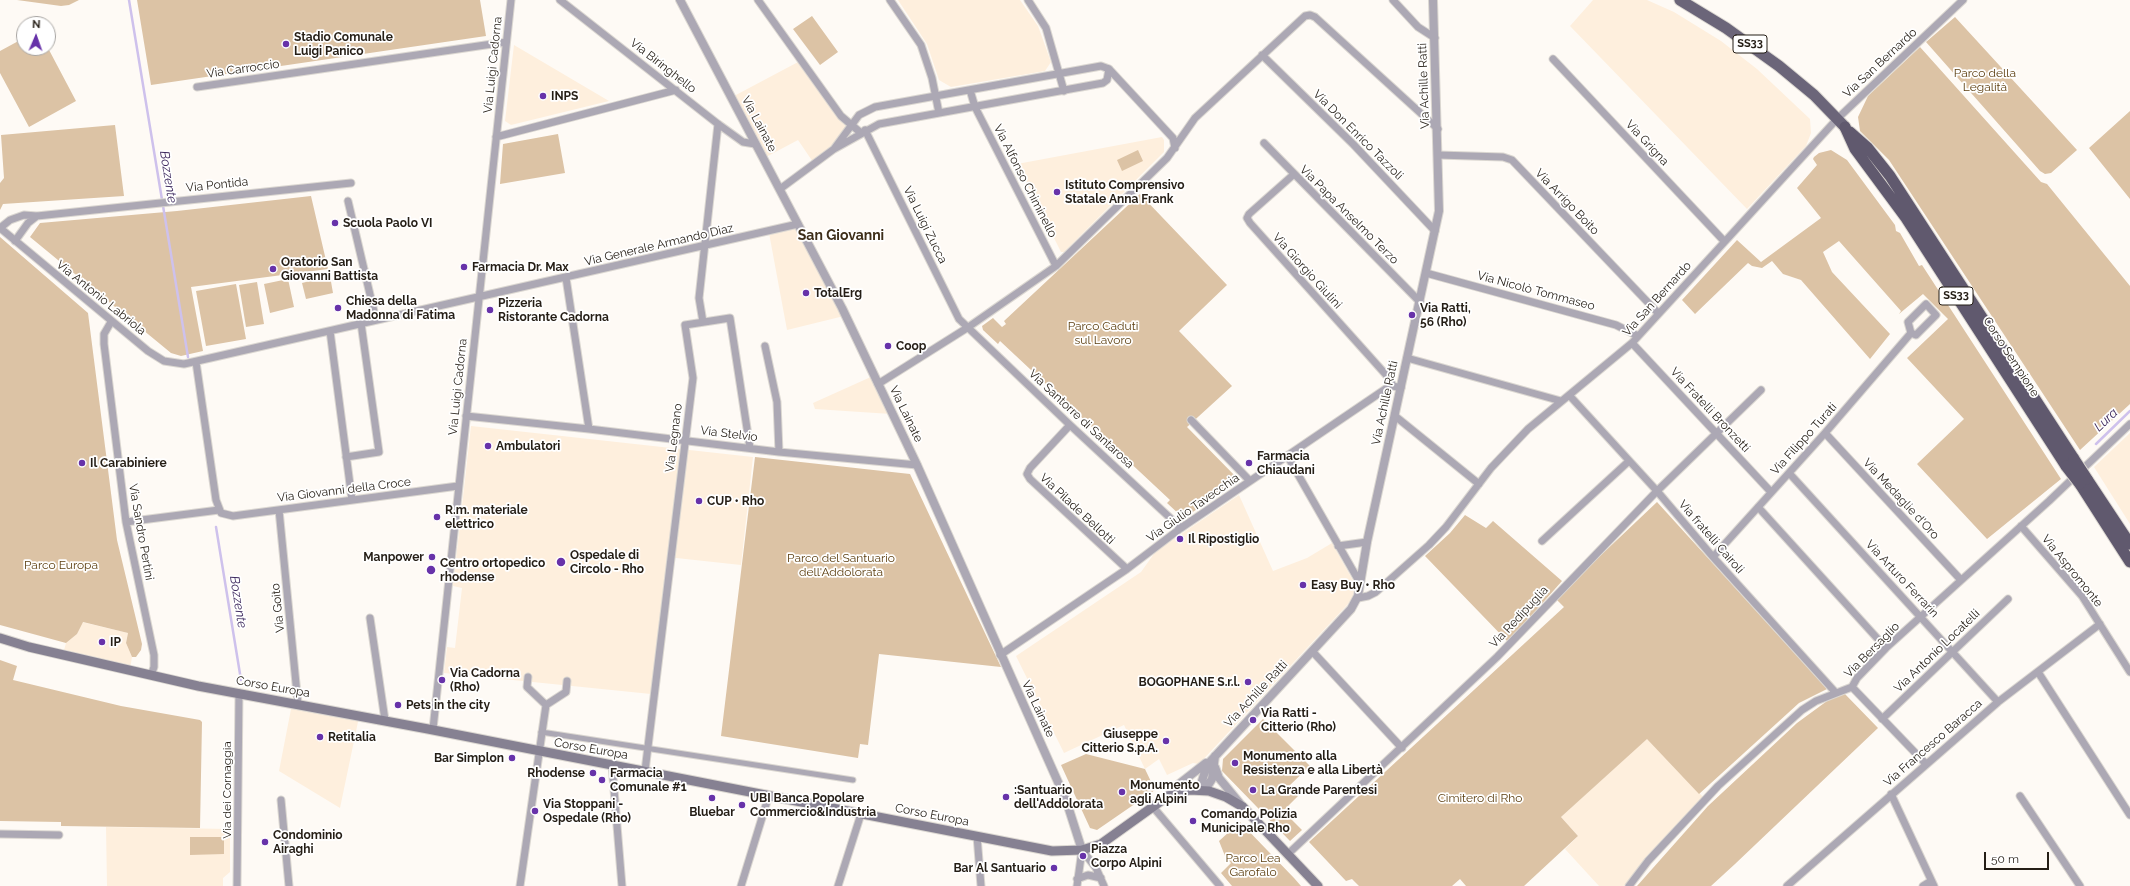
<!DOCTYPE html>
<meta charset="utf-8">
<style>
body{margin:0}
#map{position:relative;width:2130px;height:886px;overflow:hidden;background:#fefaf5;font-family:Raleway,sans-serif}
canvas{display:block}
.north{position:absolute;left:16px;top:16px;width:40px;height:40px;box-sizing:border-box;background:#fff;border:1px solid #a8a5a2;border-radius:50%;rotate:2deg;font-size:11px;font-weight:700;line-height:16px;text-align:center;color:#251e16}
.north::after{content:'';display:block;margin:auto;width:14px;height:18px;background:#6732a9;clip-path:polygon(50% 0,100% 100%,50% 72%,0 100%)}
.scale{position:absolute;left:1984px;top:852px;width:65px;height:18px;box-sizing:border-box;border:2px solid #251e16;border-top:0;padding-left:5px;font-size:12px;line-height:14px;white-space:nowrap;color:#251e16;-webkit-text-stroke:3px #fff;paint-order:stroke}
</style>
<div id="map">
<canvas width="2130" height="886"></canvas>
<div class="north">N</div>
<div class="scale">50 m</div>
</div>
<script>
const g = document.querySelector('canvas').getContext('2d');
g.lineJoin = 'round';
function fillPath(path, color) {
  g.fillStyle = color;
  g.fill(path, 'evenodd');
}
function poly(rows) {
  const path = new Path2D();
  for (const r of rows) {
    path.moveTo(r[0], r[1]);
    for (let i = 2; i < r.length; i += 2) path.lineTo(r[i], r[i + 1]);
  }
  return path;
}
function strokePath(path, color, width, dash) {
  g.strokeStyle = color;
  g.lineWidth = width;
  g.lineCap = dash ? 'butt' : 'round';
  g.setLineDash(dash || []);
  g.stroke(path);
}
function drawText(font, color, halo, rows, align = 'center') {
  g.font = font + ' Raleway,sans-serif';
  g.lineWidth = 3.5;
  g.setLineDash([]);
  g.textBaseline = 'middle';
  g.strokeStyle = halo;
  g.fillStyle = color;
  for (const [text, x, y, turn = 0] of rows) {
    g.save();
    g.translate(x, y);
    g.rotate((+turn || 0) * Math.PI / 180);
    g.textAlign = isNaN(turn) ? turn : align;
    if (halo) g.strokeText(text, 0, 0);
    g.fillText(text, 0, 0);
    g.restore();
  }
}
fillPath(poly([
 [898,0,1020,0,1038,26,1051,62,1045,71,951,87,939,80,927,44],
 [1593,0,1647,0,1674,12,1721,41,1757,69,1810,119,1811,133,1806,146,1747,209,1570,26],
 [514,45,609,101,511,125,505,121],
 [800,61,850,126,834,147,813,162,798,140,766,157,734,96],
 [1162,137,1164,140,1164,152,1064,252,1061,252,1017,164],
 [797,226,844,316,787,330,769,233],
 [873,376,891,414,815,409,813,403],
 [471,426,753,457,741,565,667,557,651,694,444,673,447,647,455,648,462,588,453,586],
 [2130,433,2130,524,2094,467],
 [1239,495,1273,571,1307,558,1332,543,1355,584,1353,597,1348,604,1199,764,1193,763,1167,775,1159,759,1145,769,1124,725,1064,753,1016,656,1141,572,1156,551],
 [82,622,128,633,126,643,132,657,130,669,63,654,66,643,77,634],
 [292,704,359,717,340,808,279,771],
 [1647,738,1704,798,1646,857,1624,886,1599,886,1565,849,1578,836,1561,817],
 [106,827,230,829,230,872,223,878,223,886,107,886]
]), '#feefdd');
fillPath(poly([
 [17,0,79,0,69,5,61,6],
 [137,0,480,0,486,36,151,85],
 [812,16,838,52,820,65,793,29],
 [1955,17,2077,150,2051,173,2045,174,2040,171,1926,42],
 [24,38,24,48,48,48,76,101,29,127,0,73,0,51],
 [1920,47,2041,182,2047,184,2130,286,2130,404,2080,450,1889,160,1860,131,1858,117,1868,96],
 [2130,111,2130,199,2089,148],
 [115,125,124,196,3,204,0,210,0,183,4,178,1,135],
 [558,134,565,173,500,184,503,144],
 [1138,150,1143,161,1122,171,1117,160],
 [1831,150,1847,160,1895,225,1896,231,1900,233,1919,266,1922,265,2061,479,1987,539,1917,464,1964,419,1907,358,1948,319,1923,294,1899,314,1901,311,1839,241,1823,252,1832,272,1890,334,1870,359,1801,280,1783,274,1772,261,1762,268,1752,266,1748,263,1695,314,1682,300,1737,240,1761,262,1821,218,1797,188,1817,165,1813,159,1814,157,1819,153],
 [1140,194,1227,285,1179,331,1232,386,1187,427,1240,481,1185,517,1181,516,1167,503,1170,500,1000,341,998,344,983,330,982,326,993,318,1002,327,1006,324,1004,321],
 [311,196,328,269,191,287,203,351,181,356,171,353,30,237,40,223,177,211],
 [0,237,88,313,117,540,142,644,141,650,136,657,132,657,126,643,128,633,83,622,77,634,66,643,0,625],
 [330,276,333,293,306,299,302,283],
 [288,279,294,307,270,313,264,284],
 [257,282,264,324,246,327,239,285],
 [236,284,246,339,206,346,196,291],
 [755,457,910,474,1001,667,879,654,868,745,860,744,858,758,721,736],
 [1657,502,1827,689,1799,703,1699,794,1647,739,1561,817,1578,836,1524,886,1466,886,1460,879,1452,886,1359,886,1352,879,1346,881,1309,842,1564,607,1557,600,1580,575],
 [1465,515,1486,528,1493,521,1562,581,1508,642,1425,556,1450,533],
 [0,660,17,666,13,680,121,706,200,720,202,722,200,828,61,826,61,822,0,821],
 [1844,693,1878,728,1735,864,1711,886,1637,886,1708,806,1797,723,1827,701],
 [1263,719,1310,766,1289,786,1298,796,1283,811,1302,830,1290,841,1222,771,1223,759],
 [1086,754,1145,769,1155,790,1097,830,1090,828,1061,765],
 [1240,822,1294,878,1301,886,1232,886,1221,873,1231,863,1225,856,1219,841],
 [190,837,224,837,224,854,190,855]
]), '#dcc3a5');
strokePath(poly([
 [129,0,188,357],
 [2096,444,2130,411],
 [216,527,241,680]
]), '#cec1ec', 2.5);
const pedestrian = poly([
 [541,732,853,780]
]);
const minor = poly([
 [560,0,718,124,743,142,755,144],
 [758,0,841,116,861,133],
 [890,0,921,45,932,78,939,113],
 [1028,0,1046,28,1064,91],
 [1393,0,1418,27,1435,38],
 [1262,55,1353,144,1435,231],
 [1553,59,1724,241],
 [1109,69,1173,138,1175,148],
 [197,87,506,42],
 [970,90,975,107,1056,266],
 [865,130,959,319,1070,425,1181,528],
 [496,137,676,90],
 [1264,143,1420,302],
 [1438,155,1503,157,1512,160,1658,313],
 [1293,175,1249,214,1247,218,1250,223,1388,377,1393,386],
 [780,189,834,149,879,124,1103,83,1107,80,1109,69,1101,66,875,107,859,115,834,149],
 [348,201,376,320],
 [0,228,148,351,164,361,184,364,798,224],
 [0,228,10,220,24,215,37,216,351,183],
 [15,241,28,223,37,216],
 [1426,273,1616,325,1638,336],
 [566,278,589,429],
 [111,322,104,334,104,344,126,522,154,655,154,667,151,675],
 [703,322,699,298,718,124],
 [330,331,352,500],
 [1632,343,1771,492],
 [765,346,777,402,779,452],
 [1407,358,1561,401],
 [196,362,216,500,221,513,233,516,458,486],
 [878,384,967,328,1056,266,1167,158,1195,118,1305,16,1310,15,1315,17,1438,129],
 [1569,395,1657,491,1713,557,1836,693],
 [466,416,589,429,779,452,917,465],
 [1395,416,1479,484],
 [1191,420,1250,481],
 [1070,425,1030,468,1027,474,1030,479,1127,569],
 [1825,433,1961,580],
 [346,457,379,452,361,323],
 [1288,457,1360,583],
 [1789,473,1998,702],
 [1758,507,1886,648],
 [279,510,298,704],
 [126,522,219,510],
 [2021,526,2082,596,2130,672],
 [1542,541,1629,461],
 [1338,546,1367,542],
 [1713,557,1825,433,1911,333,1916,335,1936,315,1926,304,1908,322,1911,333],
 [1358,598,1368,596,1376,592,1429,545,1446,527,1491,468,1528,429,1632,343,1837,119,1963,0],
 [370,618,385,720],
 [1312,651,1402,748],
 [1000,655,1127,569,1181,528,1387,388,1393,386,1401,388],
 [2038,672,2130,815],
 [528,677,527,687,546,705],
 [1852,687,1926,764],
 [1882,719,2008,599],
 [433,729,511,0],
 [612,765,622,886],
 [645,771,693,378,685,325,730,318,750,448],
 [1891,794,1934,886],
 [2020,796,2080,886],
 [281,800,289,886],
 [1153,807,1220,886],
 [0,834,59,835],
 [977,836,981,886],
 [1082,850,1096,868,1104,886],
 [1288,854,1497,657,1657,491,1761,390],
 [1077,879,1088,875,1101,878],
 [237,886,239,693],
 [520,886,546,705,566,692,567,681],
 [741,886,769,795],
 [838,886,861,814],
 [1077,886,1082,850],
 [1629,886,1648,861,1718,786,1802,710,1816,701,1852,687,1857,678,1886,648,2049,501,2130,424],
 [1787,886,1998,702,2100,624],
 [1923,886,1931,881]
]);
const tertiary = poly([
 [680,0,842,308,917,465,1066,800,1082,850],
 [1215,756,1212,779,1205,790,1202,781,1207,765,1351,609,1358,596,1367,542,1439,211,1433,0],
 [1215,767,1219,778,1242,806],
 [1168,796,1174,788,1206,763]
]);
const secondary = poly([
 [0,638,29,647,198,686,428,729,1052,851,1082,850,1101,844,1168,796,1190,790,1209,791,1226,797,1243,807,1318,886]
]);
const primary = poly([
 [1680,0,1726,28,1779,66,1814,95,1845,127]
]);
const trunk = poly([
 [1845,127,1855,149,1906,218,2066,466],
 [1850,132,1867,147,1890,176,2074,459],
 [2087,479,2130,544],
 [2080,484,2130,562]
]);
strokePath(pedestrian, '#dbd7d1', 7);
strokePath(minor, '#dbd7d1', 9);
strokePath(tertiary, '#dbd7d1', 10);
strokePath(secondary, '#dbd7d1', 11);
strokePath(primary, '#dbd7d1', 13);
strokePath(trunk, '#dbd7d1', 13);
strokePath(pedestrian, '#aca8b4', 5);
strokePath(minor, '#aca8b4', 7);
strokePath(tertiary, '#aca8b4', 8);
strokePath(secondary, '#868192', 9);
strokePath(primary, '#6b6579', 11);
strokePath(trunk, '#60596e', 11);
const trunkBridge = poly([
 [2074,459,2087,479],
 [2066,466,2080,484]
]);
strokePath(trunkBridge, '#dbd7d1', 13, []);
strokePath(trunkBridge, '#60596e', 11);
for (const [x, y, r, color] of [
 [286,44,4,"#6732a9"],
 [543,96,4,"#6732a9"],
 [1057,192,4,"#6732a9"],
 [335,223,4,"#6732a9"],
 [464,267,4,"#6732a9"],
 [273,269,4,"#6732a9"],
 [806,293,4,"#6732a9"],
 [338,308,4,"#6732a9"],
 [490,310,4,"#6732a9"],
 [1412,315,4,"#6732a9"],
 [888,346,4,"#6732a9"],
 [488,446,4,"#6732a9"],
 [82,463,4,"#6732a9"],
 [1249,463,4,"#6732a9"],
 [699,501,4,"#6732a9"],
 [437,517,4,"#6732a9"],
 [1180,539,4,"#6732a9"],
 [432,557,4,"#6732a9"],
 [561,562,5,"#6732a9"],
 [431,570,5,"#6732a9"],
 [1303,585,4,"#6732a9"],
 [102,642,4,"#6732a9"],
 [442,680,4,"#6732a9"],
 [1248,682,4,"#6732a9"],
 [398,705,4,"#6732a9"],
 [1253,720,4,"#6732a9"],
 [320,737,4,"#6732a9"],
 [1166,741,4,"#6732a9"],
 [512,758,4,"#6732a9"],
 [1235,763,4,"#6732a9"],
 [593,773,4,"#6732a9"],
 [602,780,4,"#6732a9"],
 [1253,790,4,"#6732a9"],
 [1122,792,4,"#6732a9"],
 [1006,797,4,"#6732a9"],
 [712,798,4,"#6732a9"],
 [742,805,4,"#6732a9"],
 [535,811,4,"#6732a9"],
 [1193,821,4,"#6732a9"],
 [265,842,4,"#6732a9"],
 [1083,856,4,"#6732a9"],
 [1054,868,4,"#6732a9"]
]) {
  const dot = new Path2D();
  dot.arc(x, y, r, 0, 2 * Math.PI);
  g.fillStyle = color;
  g.fill(dot);
  strokePath(dot, '#fff', 1.5);
}
for (const [x, y, w] of [
 [1750,44,34],
 [1956,296,34]
]) {
  const box = new Path2D();
  box.roundRect(x - w / 2, y - 9, w, 18, 3);
  g.fillStyle = '#fff';
  g.fill(box);
  strokePath(box, '#251e16', 1);
}
drawText('bold 11px', '#251e16', null, [
 ["SS33",1750,44],
 ["SS33",1956,296]
]);
drawText('bold 12px', '#251e16', '#fff', [
 ["Stadio Comunale",294,37],
 ["Luigi Panico",294,51],
 ["INPS",551,96],
 ["Istituto Comprensivo",1065,185],
 ["Statale Anna Frank",1065,199],
 ["Scuola Paolo VI",343,223],
 ["Oratorio San",281,262],
 ["Giovanni Battista",281,276],
 ["Farmacia Dr. Max",472,267],
 ["TotalErg",814,293],
 ["Chiesa della",346,301],
 ["Madonna di Fatima",346,315],
 ["Pizzeria",498,303],
 ["Ristorante Cadorna",498,317],
 ["Via Ratti,",1420,308],
 ["56 (Rho)",1420,322],
 ["Coop",896,346],
 ["Ambulatori",496,446],
 ["Farmacia",1257,456],
 ["Chiaudani",1257,470],
 ["Il Carabiniere",90,463],
 ["CUP • Rho",707,501],
 ["R.m. materiale",445,510],
 ["elettrico",445,524],
 ["Il Ripostiglio",1188,539],
 ["Ospedale di",570,555],
 ["Circolo - Rho",570,569],
 ["Manpower",424,557,"right"],
 ["Centro ortopedico",440,563],
 ["rhodense",440,577],
 ["Easy Buy • Rho",1311,585],
 ["IP",110,642],
 ["Via Cadorna",450,673],
 ["(Rho)",450,687],
 ["BOGOPHANE S.r.l.",1240,682,"right"],
 ["Pets in the city",406,705],
 ["Via Ratti -",1261,713],
 ["Citterio (Rho)",1261,727],
 ["Giuseppe",1158,734,"right"],
 ["Citterio S.p.A.",1158,748,"right"],
 ["Retitalia",328,737],
 ["Monumento alla",1243,756],
 ["Resistenza e alla Libertà",1243,770],
 ["Bar Simplon",504,758,"right"],
 ["Rhodense",585,773,"right"],
 ["Farmacia",610,773],
 ["Comunale #1",610,787],
 ["Monumento",1130,785],
 ["agli Alpini",1130,799],
 [":Santuario",1014,790],
 ["dell'Addolorata",1014,804],
 ["La Grande Parentesi",1261,790],
 ["UBI Banca Popolare",750,798],
 ["Commercio&Industria",750,812],
 ["Via Stoppani -",543,804],
 ["Ospedale (Rho)",543,818],
 ["Bluebar",712,812,"center"],
 ["Comando Polizia",1201,814],
 ["Municipale Rho",1201,828],
 ["Condominio",273,835],
 ["Airaghi",273,849],
 ["Piazza",1091,849],
 ["Corpo Alpini",1091,863],
 ["Bar Al Santuario",1046,868,"right"]
], 'left');
drawText('12px', '#251e16', '#fff', [
 ["Via San Bernardo",1880,63,-43],
 ["Via Luigi Cadorna",493,65,-84],
 ["Via Biringhello",663,66,38],
 ["Via Carroccio",243,69,-8],
 ["Via Achille Ratti",1424,86,-92],
 ["Via Lainate",759,124,62],
 ["Via Don Enrico Tazzoli",1358,135,45],
 ["Via Grigna",1647,143,47],
 ["Via Alfonso Chiminello",1025,181,63],
 ["Via Pontida",217,185,-6],
 ["Via Arrigo Boito",1567,202,46],
 ["Via Papa Anselmo Terzo",1349,215,45],
 ["Via Luigi Zucca",925,225,64],
 ["Via Generale Armando Diaz",659,245,-13],
 ["Via Giorgio Giulini",1307,271,48],
 ["Via Nicolò Tommaseo",1536,291,15],
 ["Via Antonio Labriola",101,298,39],
 ["Via San Bernardo",1657,299,-48],
 ["Corso Sempione",2011,357,57],
 ["Via Luigi Cadorna",458,387,-84],
 ["Via Achille Ratti",1385,403,-78],
 ["Via Fratelli Bronzetti",1710,410,47],
 ["Via Lainate",906,414,64],
 ["Via Santorre di Santarosa",1081,419,43],
 ["Via Stelvio",729,434,7],
 ["Via Legnano",674,438,-83],
 ["Via Filippo Turati",1804,439,-48],
 ["Via Giovanni della Croce",344,490,-7],
 ["Via Medaglie d'Oro",1901,499,47],
 ["Via Giulio Tavecchia",1193,508,-35],
 ["Via Pilade Bellotti",1077,509,43],
 ["Via Sandro Pertini",141,532,80],
 ["Via fratelli Cairoli",1711,537,49],
 ["Via Aspromonte",2072,571,51],
 ["Via Arturo Ferrarin",1902,579,47],
 ["Via Goito",278,608,-96],
 ["Via Redipuglia",1519,617,-47],
 ["Via Bersaglio",1872,650,-45],
 ["Via Antonio Locatelli",1937,651,-44],
 ["Corso Europa",273,687,10],
 ["Via Achille Ratti",1256,694,-47],
 ["Via Lainate",1038,709,65],
 ["Via Francesco Baracca",1933,743,-41],
 ["Corso Europa",591,749,10],
 ["Via dei Cornaggia",227,790,-90],
 ["Corso Europa",932,815,11]
]);
drawText('12px', '#5c3e0f', '#fff', [
 ["Parco della",1985,73],
 ["Legalità",1985,87],
 ["Parco Caduti",1103,326],
 ["sul Lavoro",1103,340],
 ["Parco del Santuario",841,558],
 ["dell'Addolorata",841,572],
 ["Parco Europa",61,565],
 ["Cimitero di Rho",1480,798],
 ["Parco Lea",1253,858],
 ["Garofalo",1253,872]
]);
drawText('italic 13px', '#3c285d', '#fff', [
 ["Bozzente",168,177,81],
 ["Lura",2106,420,-43],
 ["Bozzente",238,602,81]
]);
drawText('bold 14px', '#3d2e1a', '#fff', [
 ["San Giovanni",841,236]
]);
</script>
